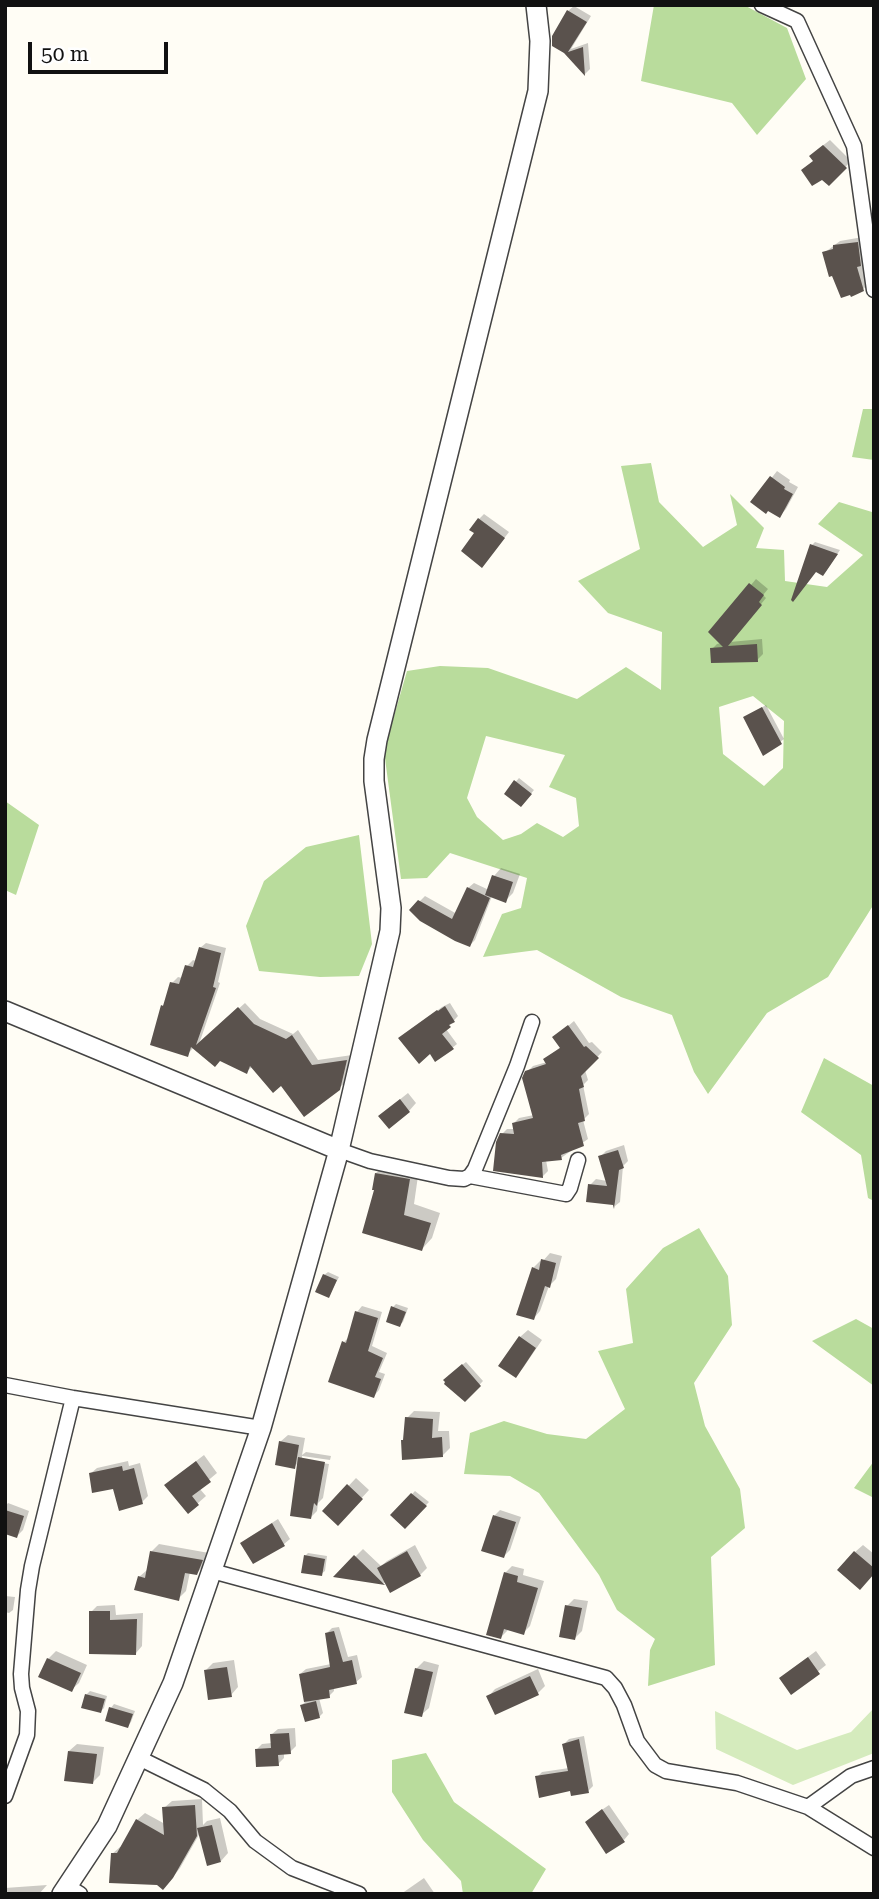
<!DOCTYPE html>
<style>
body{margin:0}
#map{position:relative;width:879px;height:1899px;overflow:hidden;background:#fffdf5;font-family:"Roboto Serif",serif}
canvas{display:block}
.frame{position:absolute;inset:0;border:7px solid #111;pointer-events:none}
.scale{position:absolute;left:28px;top:42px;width:140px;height:32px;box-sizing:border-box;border:4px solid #111;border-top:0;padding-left:9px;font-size:21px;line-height:24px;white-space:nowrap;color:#111;-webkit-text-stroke:5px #fff;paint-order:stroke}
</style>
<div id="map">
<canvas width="879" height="1899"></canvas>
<div class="frame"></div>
<div class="scale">50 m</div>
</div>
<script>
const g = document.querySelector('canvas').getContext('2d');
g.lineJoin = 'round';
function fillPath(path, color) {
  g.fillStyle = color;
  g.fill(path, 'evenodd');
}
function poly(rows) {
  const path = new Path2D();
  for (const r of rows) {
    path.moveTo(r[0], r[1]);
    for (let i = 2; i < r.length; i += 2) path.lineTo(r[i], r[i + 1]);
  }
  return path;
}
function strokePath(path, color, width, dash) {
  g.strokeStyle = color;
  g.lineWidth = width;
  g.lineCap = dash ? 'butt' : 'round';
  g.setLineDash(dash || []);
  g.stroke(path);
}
fillPath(poly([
 [874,1708,874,1753,793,1785,716,1749,715,1711,797,1750,851,1732]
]), '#d5ebbd');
fillPath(poly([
 [654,5,744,5,787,28,806,79,757,135,732,103,641,81],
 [863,409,874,409,874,460,852,457],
 [651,463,659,502,703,547,737,525,730,494,764,528,756,548,784,550,785,581,827,587,863,555,818,524,839,502,872,512,874,508,874,904,828,977,767,1013,708,1094,694,1072,672,1015,621,997,537,950,483,957,502,914,521,908,527,878,450,853,427,878,401,879,384,751,407,671,440,666,488,668,577,699,626,667,661,690,662,632,608,613,578,581,640,549,621,466],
 [753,696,784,721,783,768,764,786,723,754,719,707],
 [486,736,565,755,549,787,576,798,579,826,563,837,537,823,521,834,503,840,477,817,467,798],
 [5,801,39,825,16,895,5,890],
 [359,835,372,944,359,976,320,977,259,971,246,926,264,881,306,847],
 [824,1058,874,1086,874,1201,868,1198,861,1155,801,1112],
 [699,1228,728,1276,732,1325,694,1383,705,1426,740,1489,745,1528,711,1557,715,1665,648,1686,650,1650,655,1639,617,1610,599,1575,539,1493,510,1476,464,1474,470,1433,504,1421,547,1434,586,1439,625,1409,598,1351,633,1343,626,1289,663,1248],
 [856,1319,874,1329,874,1386,812,1341],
 [874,1461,874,1498,854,1488],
 [426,1753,454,1802,546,1869,531,1894,463,1894,461,1881,423,1840,392,1792,392,1760]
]), '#b9dc9c');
fillPath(poly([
 [574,6,591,16,571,49,588,43,590,69,585,74,565,52,568,11],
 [830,140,851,161,829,184,822,177,815,160,817,150],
 [863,237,869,284,863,289,833,274,824,253,840,241],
 [777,471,790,480,789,482,798,487,786,509,780,516,753,502],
 [484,514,509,532,488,559,476,532,479,519],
 [815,542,840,550,826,571,812,545],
 [756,579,768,589,763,595,766,598,730,642,762,639,763,654,757,660,712,649,717,644,721,643,751,585],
 [766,705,784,739,764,754,749,715],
 [519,778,534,790,524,802,506,793],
 [501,868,520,874,513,893,506,900,492,896,475,940,470,945,411,910,425,896,457,914,468,888,474,883,489,890,494,876],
 [206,943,226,948,218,982,220,983,199,1044,245,1003,260,1019,293,1034,298,1030,318,1060,352,1055,346,1082,339,1088,282,1084,253,1066,246,1072,194,1047,187,1055,162,1006,166,1003,172,983,178,977,182,978,187,966,193,960,196,961,200,948],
 [450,1003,458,1016,446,1029,457,1044,452,1048,430,1052,405,1034,442,1007],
 [574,1021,589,1043,592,1042,602,1052,585,1070,588,1080,583,1085,589,1114,583,1120,588,1139,561,1158,546,1160,548,1171,543,1176,502,1134,507,1129,515,1129,514,1123,519,1118,534,1115,527,1072,533,1066,547,1062,545,1059,562,1046,560,1033],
 [408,1093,416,1103,409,1111,388,1109],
 [624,1145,628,1161,623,1166,620,1202,615,1206,614,1203,590,1185,596,1179,607,1181,600,1157,606,1151],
 [387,1163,419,1169,414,1204,440,1213,432,1238,422,1249,377,1189,376,1173],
 [550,1253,562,1256,556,1279,549,1286,540,1311,534,1318,533,1268,540,1261,542,1262],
 [328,1272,339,1277,329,1296,324,1275],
 [396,1304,408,1308,403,1322,399,1325,393,1307],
 [362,1306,382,1312,372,1346,387,1353,379,1372,385,1374,379,1390,374,1396,344,1342,350,1336,357,1312],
 [528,1330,542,1340,523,1368,516,1376,520,1337],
 [466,1362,483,1381,465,1400,448,1376],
 [414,1411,440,1412,438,1431,449,1431,450,1448,443,1455,407,1418],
 [288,1435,305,1438,302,1455,306,1452,331,1456,330,1460,302,1456,302,1460,329,1464,323,1498,318,1503,317,1511,311,1517,299,1462,294,1467,280,1442],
 [204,1455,217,1473,199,1488,206,1496,188,1512,174,1478],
 [128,1461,129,1466,140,1463,148,1496,142,1502,90,1474,97,1468],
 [356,1478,369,1490,338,1524,325,1511],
 [415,1491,429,1502,405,1527,392,1515],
 [8,1503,29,1511,23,1530,17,1536,5,1532,5,1507],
 [500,1510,521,1517,510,1550,504,1556,483,1550,495,1515],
 [278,1519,290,1539,284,1544,254,1562,242,1544,248,1538],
 [159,1544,209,1553,204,1565,197,1573,190,1572,186,1591,178,1599,139,1577,147,1570,151,1552],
 [415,1545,427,1568,420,1575,385,1583,336,1576,363,1549,381,1566,387,1561],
 [863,1545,874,1554,874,1573,855,1552],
 [308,1553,327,1556,325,1571,321,1574,305,1556],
 [512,1566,524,1569,523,1575,544,1581,530,1626,523,1633,508,1630,501,1637,505,1573],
 [5,1596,15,1597,13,1610,9,1613,5,1612],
 [574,1599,588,1601,582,1631,575,1638,567,1606],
 [115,1605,116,1615,143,1613,142,1646,136,1653,91,1612,97,1606],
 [339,1627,348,1657,357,1655,362,1677,356,1682,334,1687,334,1691,329,1696,319,1698,323,1713,319,1717,302,1705,306,1701,300,1674,306,1669,331,1664,327,1633,332,1628],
 [56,1651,87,1665,79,1683,71,1690,40,1676,48,1659],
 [816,1651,826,1665,791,1693,789,1671],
 [234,1660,238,1687,231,1695,205,1671,213,1663],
 [424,1661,439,1665,429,1708,421,1715,417,1668],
 [538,1669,545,1686,538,1693,488,1697,495,1689],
 [90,1691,107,1696,104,1708,101,1711,86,1695],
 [114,1704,135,1711,131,1722,128,1726,111,1708],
 [295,1728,296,1746,290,1752,284,1753,284,1758,278,1764,256,1750,262,1744,272,1743,272,1734,278,1729],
 [584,1736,593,1786,588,1791,571,1789,537,1777,542,1772,569,1768,564,1744,569,1739],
 [77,1744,104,1747,100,1775,93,1782,69,1751],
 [202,1799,203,1825,207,1821,220,1818,228,1853,221,1861,200,1833,180,1868,170,1881,112,1854,120,1847,122,1847,137,1820,145,1813,165,1824,164,1808,172,1801],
 [609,1805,629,1834,624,1840,593,1816],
 [424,1878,435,1894,401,1894],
 [47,1885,39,1894,5,1894,5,1888]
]), '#0003');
fillPath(poly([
 [567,10,587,22,568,52,583,47,585,76,564,53,552,46,552,36],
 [823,145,847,168,829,186,822,180,812,186,801,170,813,161,809,156],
 [858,242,861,266,857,267,864,291,851,297,850,295,841,298,832,276,829,277,822,252,833,249,833,245],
 [770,476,785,487,784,489,793,494,780,518,768,511,766,514,750,502],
 [478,518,505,538,482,568,461,551,474,533,469,530],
 [810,544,838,554,823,576,816,572,793,602,791,600],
 [749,583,764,595,759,602,762,605,728,646,757,644,758,662,711,663,710,648,723,647,708,632],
 [762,707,782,744,763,756,743,717],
 [514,780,532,794,521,807,504,794],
 [492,875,513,882,506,903,485,895],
 [467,887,490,898,470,947,455,941,420,921,409,910,418,900,452,919],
 [199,947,221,953,213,987,216,988,196,1045,238,1007,254,1024,286,1039,292,1035,312,1065,347,1060,340,1090,304,1117,281,1086,273,1093,250,1066,247,1074,220,1061,215,1067,191,1047,188,1057,150,1045,161,1005,163,1006,170,982,179,984,185,965,193,967],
 [445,1006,455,1022,449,1025,451,1027,442,1034,454,1049,435,1062,430,1054,419,1064,398,1038,437,1010,438,1011],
 [568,1025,584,1047,586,1046,599,1058,581,1076,584,1087,579,1089,585,1121,578,1123,584,1146,561,1155,562,1160,542,1162,543,1178,493,1171,496,1142,500,1133,514,1134,512,1123,533,1118,522,1078,525,1071,546,1064,543,1059,560,1048,552,1037],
 [400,1099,410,1112,389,1129,378,1116],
 [618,1150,624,1168,619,1170,614,1209,613,1205,586,1202,588,1184,607,1186,598,1156],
 [375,1173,410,1179,404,1215,431,1223,422,1251,362,1233,374,1190,372,1190],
 [541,1259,556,1263,550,1288,545,1286,534,1320,516,1315,532,1267,539,1270],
 [323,1274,337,1280,329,1298,315,1292],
 [391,1306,406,1312,400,1327,386,1322],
 [355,1311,378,1318,368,1351,383,1358,375,1377,381,1379,374,1398,328,1382,342,1341,346,1343],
 [519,1336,536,1348,516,1378,498,1366],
 [462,1364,481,1386,465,1402,444,1384,445,1382,443,1380],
 [405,1417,433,1419,432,1438,442,1437,443,1457,402,1460,401,1440,403,1440],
 [279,1441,299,1445,295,1469,275,1465],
 [298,1457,325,1462,317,1506,314,1503,311,1519,290,1516],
 [196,1461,211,1482,192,1496,199,1505,188,1514,164,1485],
 [122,1466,123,1471,134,1468,143,1504,119,1511,113,1489,92,1493,89,1473],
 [347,1484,363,1499,338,1526,322,1511],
 [411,1493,427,1506,405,1529,390,1515],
 [5,1510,24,1516,17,1538,5,1534],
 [493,1515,516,1522,504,1558,481,1551],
 [272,1523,285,1546,253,1564,240,1543],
 [150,1551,203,1560,197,1575,185,1573,179,1601,134,1590,138,1576,145,1578],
 [407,1551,421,1576,390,1593,377,1568],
 [854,1551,874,1568,874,1574,860,1590,837,1570],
 [304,1555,325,1559,322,1576,301,1573],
 [354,1555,385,1585,333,1577],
 [504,1572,518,1576,517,1582,538,1588,524,1635,504,1629,501,1639,486,1635],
 [565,1605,582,1608,575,1640,559,1637],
 [89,1611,110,1611,110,1620,137,1619,136,1655,89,1654],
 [334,1631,343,1662,352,1660,357,1684,329,1690,330,1698,304,1702,299,1674,330,1667,325,1633],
 [808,1657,820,1674,791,1695,779,1678],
 [47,1658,81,1673,72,1692,38,1677],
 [227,1667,232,1697,208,1700,204,1670],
 [415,1668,433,1672,422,1717,404,1713],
 [530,1676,539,1695,495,1715,486,1696],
 [85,1694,105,1699,101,1713,81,1708],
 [316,1701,320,1718,305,1722,300,1705],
 [109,1707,133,1714,128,1728,105,1721],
 [289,1733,291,1754,278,1755,279,1766,256,1767,255,1749,271,1748,270,1734],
 [579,1739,589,1793,571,1796,570,1791,539,1798,535,1776,568,1771,562,1744],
 [68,1751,97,1754,93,1784,64,1781],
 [195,1805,197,1836,173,1878,163,1890,157,1885,109,1883,111,1853,117,1853,136,1819,164,1835,162,1807],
 [602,1809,625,1842,606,1854,585,1822],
 [212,1825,221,1862,207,1866,197,1828]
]), '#5a524d');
const minor = poly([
 [762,5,797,21,854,146,874,290],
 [339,1150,370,1161,449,1178,464,1179,470,1176,475,1169,517,1066,532,1022],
 [470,1176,566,1194,570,1188,578,1160],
 [5,1385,73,1398,261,1428],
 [212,1571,606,1678,615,1688,624,1705,637,1741,655,1765,666,1771,737,1783,808,1807,874,1848],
 [139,1758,204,1790,230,1811,255,1841,292,1868,359,1894],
 [5,1796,27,1735,28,1711,22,1688,21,1674,28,1590,32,1566,73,1398],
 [808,1807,851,1776,874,1768],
 [67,1886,80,1894]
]);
const tertiary = poly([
 [5,1011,339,1150],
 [62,1894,107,1826,173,1683,261,1428,339,1150,390,931,391,908,374,781,374,759,377,740,538,91,540,41,536,5]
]);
strokePath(minor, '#444', 17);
strokePath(tertiary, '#444', 22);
strokePath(minor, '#fff', 14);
strokePath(tertiary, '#fff', 19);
</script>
